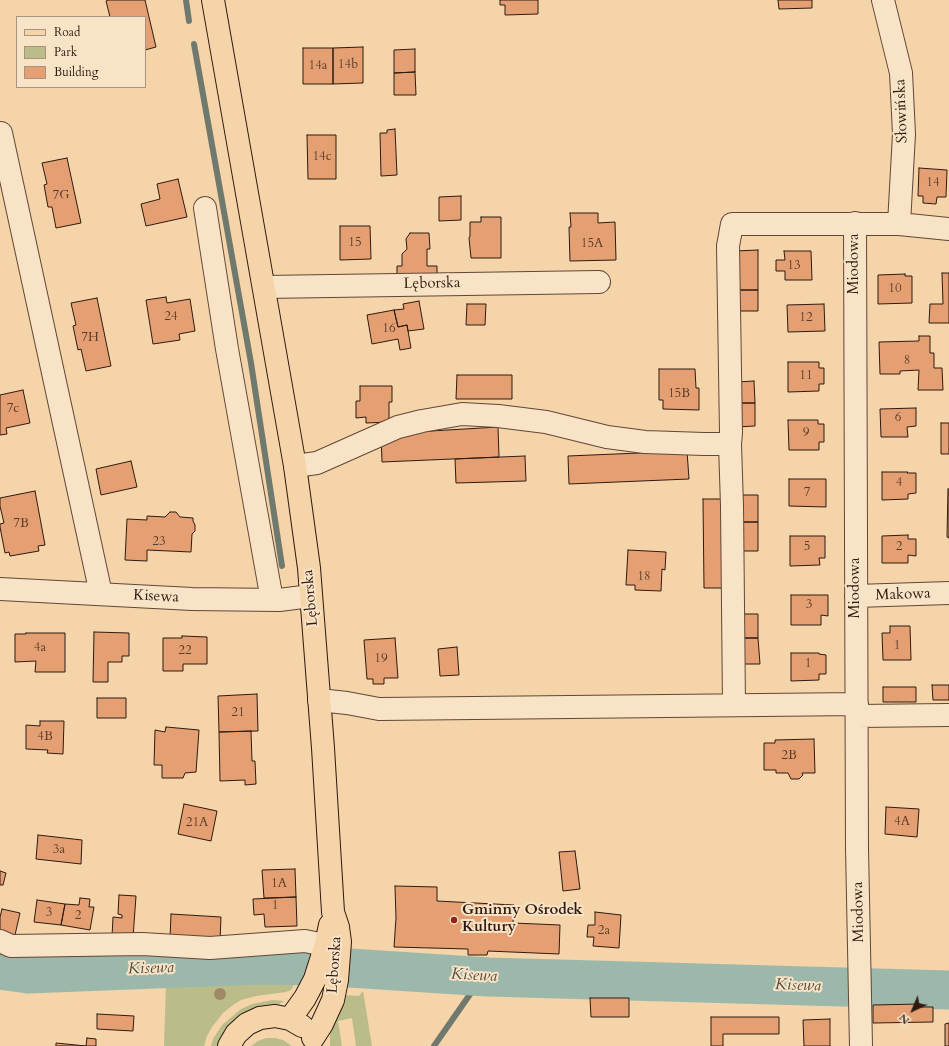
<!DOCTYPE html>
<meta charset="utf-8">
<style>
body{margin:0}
#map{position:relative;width:949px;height:1046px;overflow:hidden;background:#f4d4a8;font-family:Cardo,serif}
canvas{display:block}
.legend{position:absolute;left:16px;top:16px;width:130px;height:72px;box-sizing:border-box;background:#f8e3c6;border:1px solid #a8937e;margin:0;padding:5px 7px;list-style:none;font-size:12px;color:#2f1a11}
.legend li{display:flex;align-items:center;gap:8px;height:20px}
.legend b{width:20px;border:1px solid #a8937e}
.north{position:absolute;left:893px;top:990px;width:40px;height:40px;-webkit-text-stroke:3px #f8e3c6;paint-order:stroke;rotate:224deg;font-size:11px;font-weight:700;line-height:16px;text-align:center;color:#2f1a11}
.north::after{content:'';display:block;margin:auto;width:14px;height:18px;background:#2f1a11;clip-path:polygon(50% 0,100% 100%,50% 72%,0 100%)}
</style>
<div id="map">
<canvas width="949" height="1046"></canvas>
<ul class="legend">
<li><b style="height:5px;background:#f4d4a8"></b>Road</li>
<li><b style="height:11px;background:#babd89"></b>Park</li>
<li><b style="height:11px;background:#e4a072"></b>Building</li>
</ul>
<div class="north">N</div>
</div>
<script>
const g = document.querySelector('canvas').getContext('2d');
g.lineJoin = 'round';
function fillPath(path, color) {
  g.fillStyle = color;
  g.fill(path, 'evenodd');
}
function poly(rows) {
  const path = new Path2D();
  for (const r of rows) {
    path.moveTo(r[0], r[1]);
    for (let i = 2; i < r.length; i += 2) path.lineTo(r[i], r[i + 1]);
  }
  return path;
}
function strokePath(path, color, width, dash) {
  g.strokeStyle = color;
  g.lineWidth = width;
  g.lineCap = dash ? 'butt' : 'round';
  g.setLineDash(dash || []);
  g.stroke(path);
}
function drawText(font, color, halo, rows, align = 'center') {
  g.font = font + ' Cardo,serif';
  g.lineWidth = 4;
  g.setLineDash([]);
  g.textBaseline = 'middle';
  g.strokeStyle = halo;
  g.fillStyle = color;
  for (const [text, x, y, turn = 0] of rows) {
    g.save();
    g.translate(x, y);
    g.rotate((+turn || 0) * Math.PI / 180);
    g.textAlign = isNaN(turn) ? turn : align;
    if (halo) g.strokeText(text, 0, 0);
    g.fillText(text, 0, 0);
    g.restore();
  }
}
fillPath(poly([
 [166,983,295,983,291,990,286,992,256,996,241,1000,233,1005,223,1013,212,1027,207,1036,204,1046,164,1046],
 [363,991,372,1046,356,1046,352,1018,338,1021,342,1046,330,1046,330,1031,343,995,359,996],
 [273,1000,284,1001,278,1005,261,1008,226,1031,219,1041,217,1046,211,1046,213,1039,222,1025,241,1009,252,1004],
 [266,1038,275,1038,283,1040,292,1046,251,1046,258,1041]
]), '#babd89');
strokePath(poly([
 [186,0,189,21],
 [194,44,251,363,282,566],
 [434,1046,473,990,488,977]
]), '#70796d', 6);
strokePath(poly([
 [0,970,28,974,259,965,319,966,488,977,949,990]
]), '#9cb8ab', 39);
const building = poly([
 [108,0,145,0,156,47,145,50,145,17,110,17,106,1,108,0],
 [500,0,538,0,538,14,505,15,505,5,500,5,500,0],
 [778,0,812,0,812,8,779,9,778,0],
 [363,47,363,83,333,84,333,48,363,47],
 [303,48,333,48,333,84,303,84,303,48],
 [415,49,415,72,394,73,394,50,415,49],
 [415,72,416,95,394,95,394,73,415,72],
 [395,129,397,175,381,176,380,133,387,133,387,130,395,129],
 [307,135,336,135,336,179,308,179,307,135],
 [67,158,81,223,56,228,52,207,48,207,44,185,47,184,42,163,67,158],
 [919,168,947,170,946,197,937,197,936,204,923,203,923,196,918,196,919,168],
 [178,179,187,217,146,226,141,204,160,199,157,184,178,179],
 [461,196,461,220,439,221,439,197,461,196],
 [570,213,598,213,598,223,615,222,616,260,570,261,569,227,571,227,570,213],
 [481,217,501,217,501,258,471,258,469,238,470,236,470,222,481,222,481,217],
 [340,226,370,226,371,259,340,260,340,226],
 [410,233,429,233,430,249,427,249,427,266,437,266,437,277,397,277,397,266,402,266,402,254,407,249,406,239,410,233],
 [758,250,758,290,734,290,735,251,758,250],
 [784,251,811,251,812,280,785,280,785,271,776,271,776,260,785,260,784,251],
 [942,273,949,273,949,323,929,323,930,304,943,304,942,273],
 [905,274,905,276,912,276,912,303,878,304,878,275,905,274],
 [734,290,758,290,758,311,734,311,734,290],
 [166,297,167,303,190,299,195,331,179,334,180,340,153,344,146,300,166,297],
 [97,298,111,366,86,371,81,349,78,350,73,326,76,325,71,303,97,298],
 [419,301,424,329,408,331,407,325,398,327,394,310,404,309,403,304,419,301],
 [467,304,486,304,485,325,466,325,467,304],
 [824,304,825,331,788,332,787,305,824,304],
 [394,310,398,327,407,325,411,348,400,350,398,339,372,344,367,315,394,310],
 [919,336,930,336,930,353,934,353,934,368,942,368,943,390,918,390,919,370,900,371,900,374,880,374,879,342,919,341,919,336],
 [788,362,819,362,819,368,824,368,824,384,819,384,819,391,788,392,788,362],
 [659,369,695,369,696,388,699,388,699,410,663,409,663,400,659,400,659,369],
 [457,375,512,375,512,399,456,399,457,375],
 [754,381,755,403,737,403,737,382,754,381],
 [360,386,392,386,392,402,389,402,389,422,366,423,366,417,356,418,356,401,360,401,360,386],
 [23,390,30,423,6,428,7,434,0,435,0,395,23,390],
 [737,403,755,403,755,426,737,427,737,403],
 [916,408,916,426,907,427,908,437,881,437,880,409,916,408],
 [788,420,818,420,818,424,824,424,824,442,819,442,819,450,789,450,788,420],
 [941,423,949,423,949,454,941,454,941,423],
 [498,427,499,457,382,462,381,434,498,427],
 [687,451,689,479,569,484,568,456,687,451],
 [525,456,526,481,456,483,455,459,525,456],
 [131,461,137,487,101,495,96,469,131,461],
 [882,472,908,472,907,473,916,473,916,493,908,494,908,499,882,500,882,472],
 [789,479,826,479,826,507,789,506,789,479],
 [948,489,949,489,949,538,947,537,948,489],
 [35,491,45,545,38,546,39,551,10,556,9,552,5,553,0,527,0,524,4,523,0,506,0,498,35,491],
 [737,495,758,495,758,522,737,522,737,495],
 [703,499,725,499,726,588,704,588,703,499],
 [170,512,176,512,180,517,193,518,193,521,195,525,195,531,192,534,191,552,147,550,147,561,125,560,127,519,147,520,147,516,165,517,170,512],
 [737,522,758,522,758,551,737,551,737,522],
 [908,535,908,539,916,539,916,556,908,555,908,563,882,563,882,536,908,535],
 [790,536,825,536,825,558,819,558,820,565,790,566,790,536],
 [628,550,666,552,665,570,662,569,661,591,635,590,635,585,626,585,628,550],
 [791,595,828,595,828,616,821,615,821,625,791,625,791,595],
 [738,614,758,614,758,638,739,638,738,614],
 [890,626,910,626,911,660,883,660,882,633,890,633,890,626],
 [94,632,129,633,129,656,122,656,122,662,108,662,108,682,93,682,94,632],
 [26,633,65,633,65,672,35,672,36,661,15,662,15,634,26,634,26,633],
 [182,636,207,637,207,664,183,664,183,671,163,671,163,638,182,638,182,636],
 [395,638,398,678,384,678,384,684,373,684,373,679,367,679,364,640,395,638],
 [739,638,758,638,760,664,740,664,739,638],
 [457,647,459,675,440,676,438,649,457,647],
 [791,653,819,653,819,654,826,655,826,674,819,674,819,680,791,681,791,653],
 [932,685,949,685,949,700,933,700,932,685],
 [883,687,916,687,916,702,883,702,883,687],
 [257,694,258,731,219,732,218,696,257,694],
 [97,698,126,698,126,718,97,718,97,698],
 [40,721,64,721,63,754,47,753,48,750,26,749,26,725,40,726,40,721],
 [166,727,199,730,196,772,185,773,183,778,162,778,162,765,154,765,155,730,165,732,166,727],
 [251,731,252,761,255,761,256,784,245,785,245,780,220,781,219,732,251,731],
 [814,739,815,773,802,773,803,775,799,779,791,779,788,773,776,773,776,770,764,770,764,743,775,743,775,740,814,739],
 [184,804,217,811,211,841,178,834,184,804],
 [886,807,919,809,917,837,885,834,886,807],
 [38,835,82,840,81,864,36,859,38,835],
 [575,851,580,889,563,891,559,852,575,851],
 [295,869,296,897,264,898,262,870,295,869],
 [0,871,6,873,3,885,0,885,0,871],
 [395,886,437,887,437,901,514,905,513,923,560,925,559,954,488,951,487,955,468,955,468,949,394,947,396,918,395,886],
 [119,895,136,896,133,938,112,937,113,917,122,918,122,915,118,914,119,895],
 [296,897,297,926,265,927,264,914,254,915,253,899,296,897],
 [80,898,90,899,89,907,94,907,90,930,61,925,65,904,79,905,80,898],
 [37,900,65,904,61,925,34,922,37,900],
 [2,909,20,913,15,935,0,932,0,917,2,909],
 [595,912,621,915,619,948,593,946,594,937,587,937,588,925,595,925,595,912],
 [171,914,221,917,220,941,170,939,171,914],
 [590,998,629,998,629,1017,591,1017,590,998],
 [920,1004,919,1007,933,1007,933,1022,873,1023,873,1005,920,1004],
 [97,1014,134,1016,133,1031,97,1029,97,1014],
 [711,1017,779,1017,779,1034,723,1034,723,1046,711,1046,711,1017],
 [830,1019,830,1046,804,1046,803,1020,830,1019],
 [949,1023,949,1046,945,1046,945,1024,949,1023],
 [87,1038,96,1039,96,1046,56,1046,56,1043,86,1046,87,1038]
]);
fillPath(building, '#e4a072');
strokePath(building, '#2f1a11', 1);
const minor = poly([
 [883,0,901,73,904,134,899,224],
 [1,133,101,594],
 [205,208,227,349,272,600],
 [855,223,857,848,861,1046],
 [264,287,599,282],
 [295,466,317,463,398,427,422,421,462,414,498,416,546,422,607,437,645,442,704,444,730,444],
 [0,589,192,599,279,600,311,596],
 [856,596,949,593],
 [319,700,347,703,379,709,857,704],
 [734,705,732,506,730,444,731,433,728,246,732,224,899,224,949,229],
 [857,716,949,715],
 [0,941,11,946,142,944,210,948,305,941,339,948]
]);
const major = poly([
 [213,0,295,466,309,568,323,748,333,912,338,927,340,942,337,980,333,1000,322,1024,313,1038],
 [290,1019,305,998,315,979,326,944,330,925],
 [229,1046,236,1034,247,1024,260,1018,275,1016,290,1019,302,1026]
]);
strokePath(minor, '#604837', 24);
strokePath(major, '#2f1a11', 24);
strokePath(minor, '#f8e3c6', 22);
strokePath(major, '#f4d4a8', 22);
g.fillStyle = '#9f8969';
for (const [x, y] of [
 [220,994]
]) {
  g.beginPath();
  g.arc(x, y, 6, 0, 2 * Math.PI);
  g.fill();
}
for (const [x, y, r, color] of [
 [454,920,4,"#8f2418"]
]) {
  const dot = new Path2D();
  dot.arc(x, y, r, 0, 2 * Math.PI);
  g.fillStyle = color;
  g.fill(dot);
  strokePath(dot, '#f8e3c6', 1.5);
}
drawText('13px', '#5c3c29', null, [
 ["14b",348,65],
 ["14a",318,66],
 ["14c",322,157],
 ["14",933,183],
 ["7G",61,196],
 ["15",355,243],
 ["15A",592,244],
 ["13",794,266],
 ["10",895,289],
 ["24",171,317],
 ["12",806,318],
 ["16",389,329],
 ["7H",90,338],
 ["8",907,361],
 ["11",806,376],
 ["15B",679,394],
 ["7c",13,409],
 ["6",898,418],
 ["9",806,433],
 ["4",899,483],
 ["7",807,493],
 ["7B",21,524],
 ["23",159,542],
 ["5",807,547],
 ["2",899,547],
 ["18",644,577],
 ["3",809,605],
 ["1",897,646],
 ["4a",40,648],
 ["22",185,651],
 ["19",381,659],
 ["1",808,664],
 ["21",238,713],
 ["4B",45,737],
 ["2B",789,756],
 ["4A",902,822],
 ["21A",197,823],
 ["3a",59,850],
 ["1A",279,884],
 ["1",275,906],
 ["3",49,913],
 ["2",78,916],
 ["2a",604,931]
]);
drawText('15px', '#2f1a11', '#f8e3c6', [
 ["Słowińska",902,111,-92],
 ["Miodowa",855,264,-90],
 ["Lęborska",432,284,-1],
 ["Miodowa",856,588,-90],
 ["Makowa",903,595,-2],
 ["Kisewa",156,597,3],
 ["Lęborska",311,598,-95],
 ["Miodowa",859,912,-91],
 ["Lęborska",335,965,-86]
]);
drawText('bold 15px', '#2f1a11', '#f8e3c6', [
 ["Gminny Ośrodek",462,911],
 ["Kultury",462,928]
], 'left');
drawText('italic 16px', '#50493f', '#f8e3c6', [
 ["Kisewa",151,969,-2],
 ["Kisewa",474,976,3],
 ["Kisewa",798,986,2]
]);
</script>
